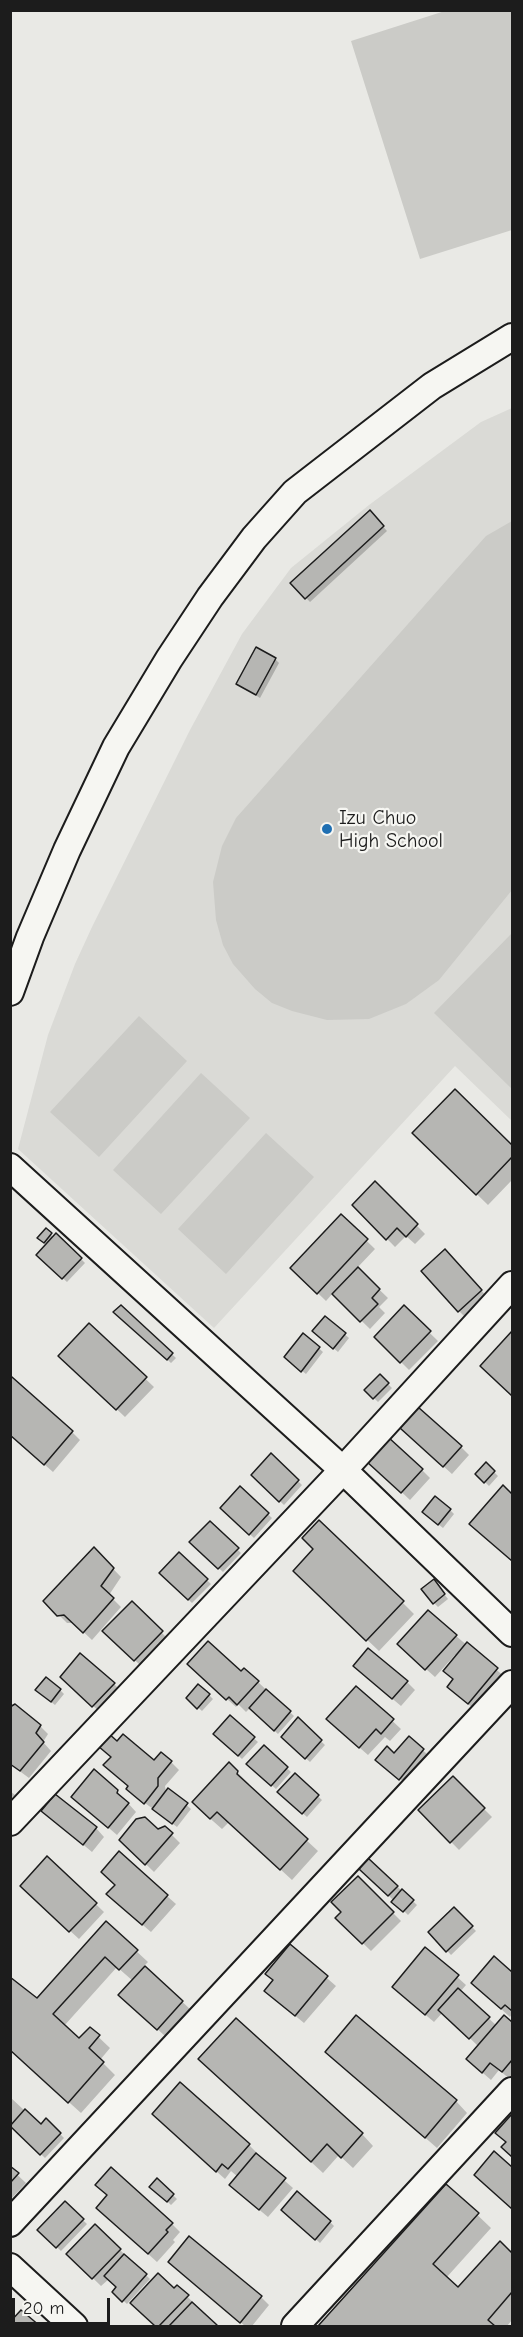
<!DOCTYPE html>
<style>
body{margin:0}
#map{position:relative;width:523px;height:2337px;overflow:hidden;background:#e9e9e5;font-family:"Comic Neue",sans-serif}
canvas{display:block}
.frame{position:absolute;inset:0;border:12px solid #1c1c1c;pointer-events:none}
.scale{position:absolute;left:12px;top:2298px;width:98px;height:27px;box-sizing:border-box;border:3px solid #1c1c1c;border-top:0;padding-left:8px;font-size:18px;line-height:21px;white-space:nowrap;color:#1c1c1c;-webkit-text-stroke:4px #f6f6f2;paint-order:stroke}
</style>
<div id="map">
<canvas width="523" height="2337"></canvas>
<div class="frame"></div>
<div class="scale">20 m</div>
</div>
<script>
const g = document.querySelector('canvas').getContext('2d');
g.lineJoin = 'round';
function fillPath(path, color) {
  g.fillStyle = color;
  g.fill(path, 'evenodd');
}
function poly(rows) {
  const path = new Path2D();
  for (const r of rows) {
    path.moveTo(r[0], r[1]);
    for (let i = 2; i < r.length; i += 2) path.lineTo(r[i], r[i + 1]);
  }
  return path;
}
function strokePath(path, color, width, dash) {
  g.strokeStyle = color;
  g.lineWidth = width;
  g.lineCap = dash ? 'butt' : 'round';
  g.setLineDash(dash || []);
  g.stroke(path);
}
function drawText(font, color, halo, rows, align = 'center') {
  g.font = font + ' "Comic Neue",sans-serif';
  g.lineWidth = 4.5;
  g.setLineDash([]);
  g.textBaseline = 'middle';
  g.strokeStyle = halo;
  g.fillStyle = color;
  for (const [text, x, y, turn = 0] of rows) {
    g.save();
    g.translate(x, y);
    g.rotate((+turn || 0) * Math.PI / 180);
    g.textAlign = isNaN(turn) ? turn : align;
    if (halo) g.strokeText(text, 0, 0);
    g.fillText(text, 0, 0);
    g.restore();
  }
}
fillPath(poly([
 [512,408,512,1121,455,1066,214,1328,18,1149,48,1035,75,964,92,927,190,730,242,634,291,568,369,505,481,422]
]), '#dadad6');
fillPath(poly([
 [448,10,512,11,512,230,420,259,351,41],
 [512,521,512,890,439,980,406,1004,369,1019,327,1020,292,1011,272,1003,255,989,233,964,223,945,216,920,213,882,222,846,236,818,486,536],
 [512,933,512,1089,434,1013],
 [139,1016,187,1061,99,1157,50,1112],
 [201,1073,250,1118,161,1214,113,1170],
 [266,1133,314,1177,226,1274,178,1229]
]), '#cbcbc7');
fillPath(poly([
 [370,512,387,531,310,602,292,583],
 [275,659,279,663,260,698,238,684],
 [455,1091,512,1147,512,1180,488,1205,414,1133],
 [375,1183,425,1234,415,1244,406,1236,395,1247,354,1205],
 [341,1216,375,1249,357,1268,388,1298,379,1307,385,1313,370,1329,333,1293,326,1301,292,1268],
 [46,1230,54,1238,57,1235,85,1263,67,1282,38,1255,47,1245,39,1238],
 [453,1259,489,1299,467,1319,459,1311],
 [121,1307,176,1358,171,1363,116,1312],
 [404,1308,438,1341,409,1370,376,1337],
 [326,1318,349,1338,338,1352,318,1335],
 [89,1325,154,1387,125,1417,69,1364],
 [512,1333,512,1395,482,1366],
 [304,1335,323,1352,306,1374,290,1361],
 [380,1376,392,1388,378,1402,366,1390],
 [72,1432,80,1440,53,1472,10,1434],
 [410,1436,461,1447,469,1455,452,1474],
 [271,1455,302,1485,284,1505,253,1475],
 [486,1464,498,1476,489,1486,477,1474],
 [377,1469,422,1470,430,1478,410,1500],
 [503,1487,512,1496,512,1561,483,1535],
 [240,1488,272,1518,254,1538,222,1508],
 [450,1510,454,1514,443,1528,428,1516],
 [210,1523,241,1553,223,1572,191,1542],
 [94,1549,121,1577,109,1595,121,1607,92,1640,74,1623,67,1623,45,1601],
 [179,1554,211,1584,192,1603,161,1573],
 [306,1582,402,1602,414,1614,379,1651],
 [437,1585,448,1599,438,1607,434,1603],
 [132,1603,170,1641,143,1668,105,1631],
 [456,1636,505,1677,477,1712,449,1687,455,1680,457,1656,455,1655,435,1677,407,1652],
 [198,1673,241,1673,258,1682,294,1716,278,1734,250,1708,246,1712,238,1704,236,1707],
 [363,1674,407,1682,415,1690,401,1706],
 [114,1684,122,1692,102,1714,70,1685],
 [357,1688,401,1729,390,1741,385,1737,368,1755,336,1727],
 [60,1690,64,1694,55,1705,41,1694],
 [209,1695,213,1699,202,1711,188,1698],
 [230,1717,258,1742,242,1759,215,1734],
 [298,1720,325,1745,310,1762,283,1737],
 [40,1726,48,1734,43,1742,51,1751,29,1778,10,1764],
 [409,1738,427,1754,404,1782,381,1764,394,1755],
 [117,1743,154,1762,171,1762,179,1770,165,1786,166,1793,169,1790,191,1809,177,1827,137,1797,129,1787,105,1765,112,1757],
 [264,1747,291,1772,276,1789,249,1764],
 [229,1764,249,1784,248,1786,318,1851,292,1880,229,1822,222,1829,205,1814],
 [295,1775,322,1800,307,1817,279,1792],
 [453,1778,492,1817,459,1850,420,1810],
 [10,1791,15,1795,10,1799],
 [117,1791,136,1812,117,1835,73,1797],
 [43,1811,96,1828,104,1837,92,1852],
 [165,1828,180,1843,154,1872,121,1840],
 [119,1854,176,1904,151,1932,116,1902],
 [48,1858,104,1912,79,1939,30,1894],
 [369,1860,417,1905,408,1915,361,1868],
 [358,1878,401,1921,371,1951,337,1918,343,1912],
 [454,1909,476,1931,451,1955,430,1932],
 [106,1923,148,1962,144,1966,191,2010,166,2037,129,2003,133,1981,117,1967,64,2026,79,2040,90,2029,110,2048,100,2060,115,2075,81,2113,10,2049,10,1979,12,1978,37,2000],
 [290,1946,336,1986,304,2023,275,1999,274,1981],
 [426,1949,466,1985,460,1992,497,2026,504,2017,512,2024,512,2078,511,2080,499,2070,491,2080,476,2067,479,2047,443,2012,434,2022,402,1995],
 [494,1958,512,1974,512,2014,510,2017,481,1991],
 [327,2052,456,2101,467,2113,437,2148],
 [212,2070,362,2134,373,2146,353,2168,339,2155,323,2173],
 [10,2097,41,2126,46,2120,64,2138,45,2158,12,2126,10,2127],
 [512,2116,512,2156,503,2147,507,2142,497,2133],
 [162,2123,249,2145,257,2153,255,2155,293,2188,268,2217,239,2193,238,2177,231,2171,225,2179],
 [494,2154,512,2169,512,2208,484,2184],
 [10,2168,26,2183,10,2200],
 [157,2180,177,2199,171,2205,151,2186],
 [447,2186,491,2228,446,2278,459,2290,500,2243,512,2255,512,2320,507,2326,320,2326],
 [109,2196,172,2224,180,2232,173,2240,175,2242,157,2262,106,2216],
 [65,2203,87,2224,61,2251,39,2230],
 [283,2209,330,2222,334,2226,320,2243],
 [120,2250,150,2279,127,2304,114,2292,118,2288,109,2279,101,2286,68,2254],
 [178,2270,261,2297,269,2305,252,2326,245,2326],
 [177,2287,196,2305,194,2307,216,2326,157,2326,132,2303,174,2290],
 [10,2312,16,2318,21,2312,38,2326,10,2326]
]), '#0003');
const building = poly([
 [370,510,384,526,305,599,290,583,370,510],
 [256,647,276,658,256,695,236,684,256,647],
 [455,1089,512,1145,512,1157,476,1195,412,1133,455,1089],
 [375,1181,418,1224,406,1237,397,1228,386,1240,352,1205,375,1181],
 [341,1214,368,1239,317,1294,290,1268,341,1214],
 [46,1228,52,1233,44,1243,37,1238,46,1228],
 [56,1233,82,1258,62,1279,36,1255,56,1233],
 [445,1249,482,1290,458,1312,421,1271,445,1249],
 [358,1267,380,1289,372,1298,378,1304,360,1322,332,1294,358,1267],
 [121,1305,173,1353,167,1360,113,1312,121,1305],
 [404,1305,431,1331,400,1363,374,1337,404,1305],
 [325,1316,346,1333,333,1349,312,1331,325,1316],
 [89,1323,147,1377,116,1410,58,1356,89,1323],
 [512,1331,512,1396,480,1366,512,1331],
 [303,1333,320,1347,301,1372,284,1357,303,1333],
 [380,1374,389,1383,373,1399,364,1390,380,1374],
 [12,1377,73,1431,44,1465,10,1435,10,1380,12,1377],
 [418,1407,462,1446,443,1467,400,1428,418,1407],
 [388,1437,423,1469,401,1493,366,1461,388,1437],
 [271,1453,299,1480,279,1502,251,1475,271,1453],
 [486,1462,495,1471,484,1483,475,1474,486,1462],
 [503,1485,512,1494,512,1561,469,1524,503,1485],
 [240,1486,269,1513,249,1535,220,1508,240,1486],
 [435,1496,451,1509,438,1525,422,1512,435,1496],
 [319,1520,404,1601,366,1641,293,1571,313,1549,302,1538,319,1520],
 [210,1521,239,1548,218,1569,189,1542,210,1521],
 [94,1547,114,1568,101,1586,114,1598,83,1633,64,1615,57,1616,43,1601,94,1547],
 [179,1552,208,1579,188,1600,159,1573,179,1552],
 [434,1579,445,1594,433,1604,421,1589,434,1579],
 [132,1601,163,1631,134,1661,102,1631,132,1601],
 [428,1610,457,1635,425,1670,397,1644,428,1610],
 [208,1641,241,1671,244,1668,259,1681,237,1705,229,1697,226,1700,187,1664,208,1641],
 [467,1642,498,1668,468,1704,447,1687,453,1679,443,1671,467,1642],
 [368,1648,408,1681,392,1699,353,1666,368,1648],
 [80,1653,115,1683,92,1707,60,1677,80,1653],
 [46,1677,61,1689,51,1702,35,1690,46,1677],
 [198,1684,210,1694,197,1709,186,1698,198,1684],
 [356,1686,394,1719,381,1734,376,1729,359,1748,326,1719,356,1686],
 [266,1689,291,1711,274,1731,249,1708,266,1689],
 [15,1704,41,1725,36,1733,44,1742,20,1771,10,1764,10,1707,15,1704],
 [230,1715,255,1737,238,1756,213,1734,230,1715],
 [298,1717,322,1740,305,1759,281,1737,298,1717],
 [108,1733,117,1741,123,1734,154,1760,161,1752,172,1761,158,1778,158,1786,144,1804,126,1789,128,1786,103,1765,111,1757,98,1746,108,1733],
 [409,1736,424,1749,399,1780,375,1760,387,1746,394,1753,409,1736],
 [264,1745,288,1767,271,1786,246,1764,264,1745],
 [229,1762,238,1771,237,1774,308,1839,280,1870,217,1812,210,1819,192,1802,229,1762],
 [94,1769,118,1790,117,1793,129,1803,108,1828,71,1797,94,1769],
 [295,1773,319,1795,302,1814,277,1792,295,1773],
 [453,1776,485,1808,450,1843,418,1810,453,1776],
 [168,1788,188,1803,172,1824,152,1809,168,1788],
 [55,1794,97,1827,83,1845,41,1811,55,1794],
 [145,1817,158,1829,165,1826,173,1833,145,1865,119,1840,136,1819,145,1817],
 [119,1851,168,1895,142,1925,106,1894,115,1885,101,1872,119,1851],
 [47,1856,97,1903,69,1932,20,1886,47,1856],
 [368,1858,398,1886,388,1896,359,1869,368,1858],
 [358,1876,394,1912,362,1944,335,1918,341,1912,331,1902,358,1876],
 [402,1889,414,1900,403,1912,391,1902,402,1889],
 [454,1907,473,1926,446,1952,428,1932,454,1907],
 [106,1921,138,1950,119,1970,105,1957,53,2014,79,2038,90,2027,100,2035,89,2048,104,2062,68,2103,10,2050,10,1977,37,1998,106,1921],
 [290,1944,328,1976,295,2016,264,1991,273,1980,265,1974,290,1944],
 [425,1947,459,1975,425,2015,392,1987,425,1947],
 [494,1956,512,1972,512,2011,505,2005,501,2009,471,1983,494,1956],
 [145,1966,183,2001,157,2030,118,1995,145,1966],
 [458,1988,490,2017,469,2039,438,2010,458,1988],
 [356,2015,457,2100,425,2138,325,2052,356,2015],
 [504,2015,512,2022,512,2060,502,2072,490,2063,482,2073,466,2059,504,2015],
 [236,2018,363,2133,341,2158,327,2144,311,2162,198,2059,236,2018],
 [180,2082,250,2144,228,2169,222,2164,216,2172,152,2114,180,2082],
 [25,2109,41,2124,46,2118,61,2133,40,2155,10,2126,25,2109],
 [512,2114,512,2157,501,2147,506,2142,495,2133,512,2114],
 [494,2151,512,2167,512,2209,474,2175,494,2151],
 [256,2153,286,2178,259,2210,229,2185,256,2153],
 [10,2166,19,2173,10,2183,10,2166],
 [111,2167,173,2223,166,2230,168,2232,148,2254,96,2208,107,2195,95,2185,111,2167],
 [157,2178,174,2194,167,2202,149,2187,157,2178],
 [446,2184,479,2213,433,2264,458,2287,500,2241,512,2253,512,2292,488,2320,495,2326,318,2326,446,2184],
 [297,2191,331,2221,315,2240,281,2210,297,2191],
 [65,2201,84,2219,56,2248,37,2230,65,2201],
 [95,2224,121,2249,92,2279,66,2254,95,2224],
 [189,2236,262,2296,240,2323,168,2262,189,2236],
 [124,2254,147,2274,122,2302,112,2292,116,2287,104,2276,124,2254],
 [158,2273,174,2288,177,2285,189,2295,159,2326,155,2326,130,2303,158,2273],
 [192,2302,217,2325,216,2326,169,2326,192,2302],
 [21,2310,40,2326,10,2326,10,2322,21,2310]
]);
fillPath(building, '#b6b6b3');
strokePath(building, '#1c1c1c', 1.5);
const street = poly([
 [10,992,30,937,67,850,116,747,169,659,210,597,254,538,295,492,432,386,512,337],
 [10,1167,343,1470,512,1633],
 [10,1822,343,1470,512,1285],
 [10,2223,512,1684],
 [10,2267,74,2326],
 [295,2326,512,2091]
]);
strokePath(street, '#1c1c1c', 30);
strokePath(street, '#f6f6f2', 26);
for (const [x, y, r, color] of [
 [327,829,6,"#1f6fb2"]
]) {
  const dot = new Path2D();
  dot.arc(x, y, r, 0, 2 * Math.PI);
  g.fillStyle = color;
  g.fill(dot);
  strokePath(dot, '#f6f6f2', 2);
}
drawText('20px', '#1c1c1c', '#f6f6f2', [
 ["Izu Chuo",339,818],
 ["High School",339,841]
], 'left');
</script>
